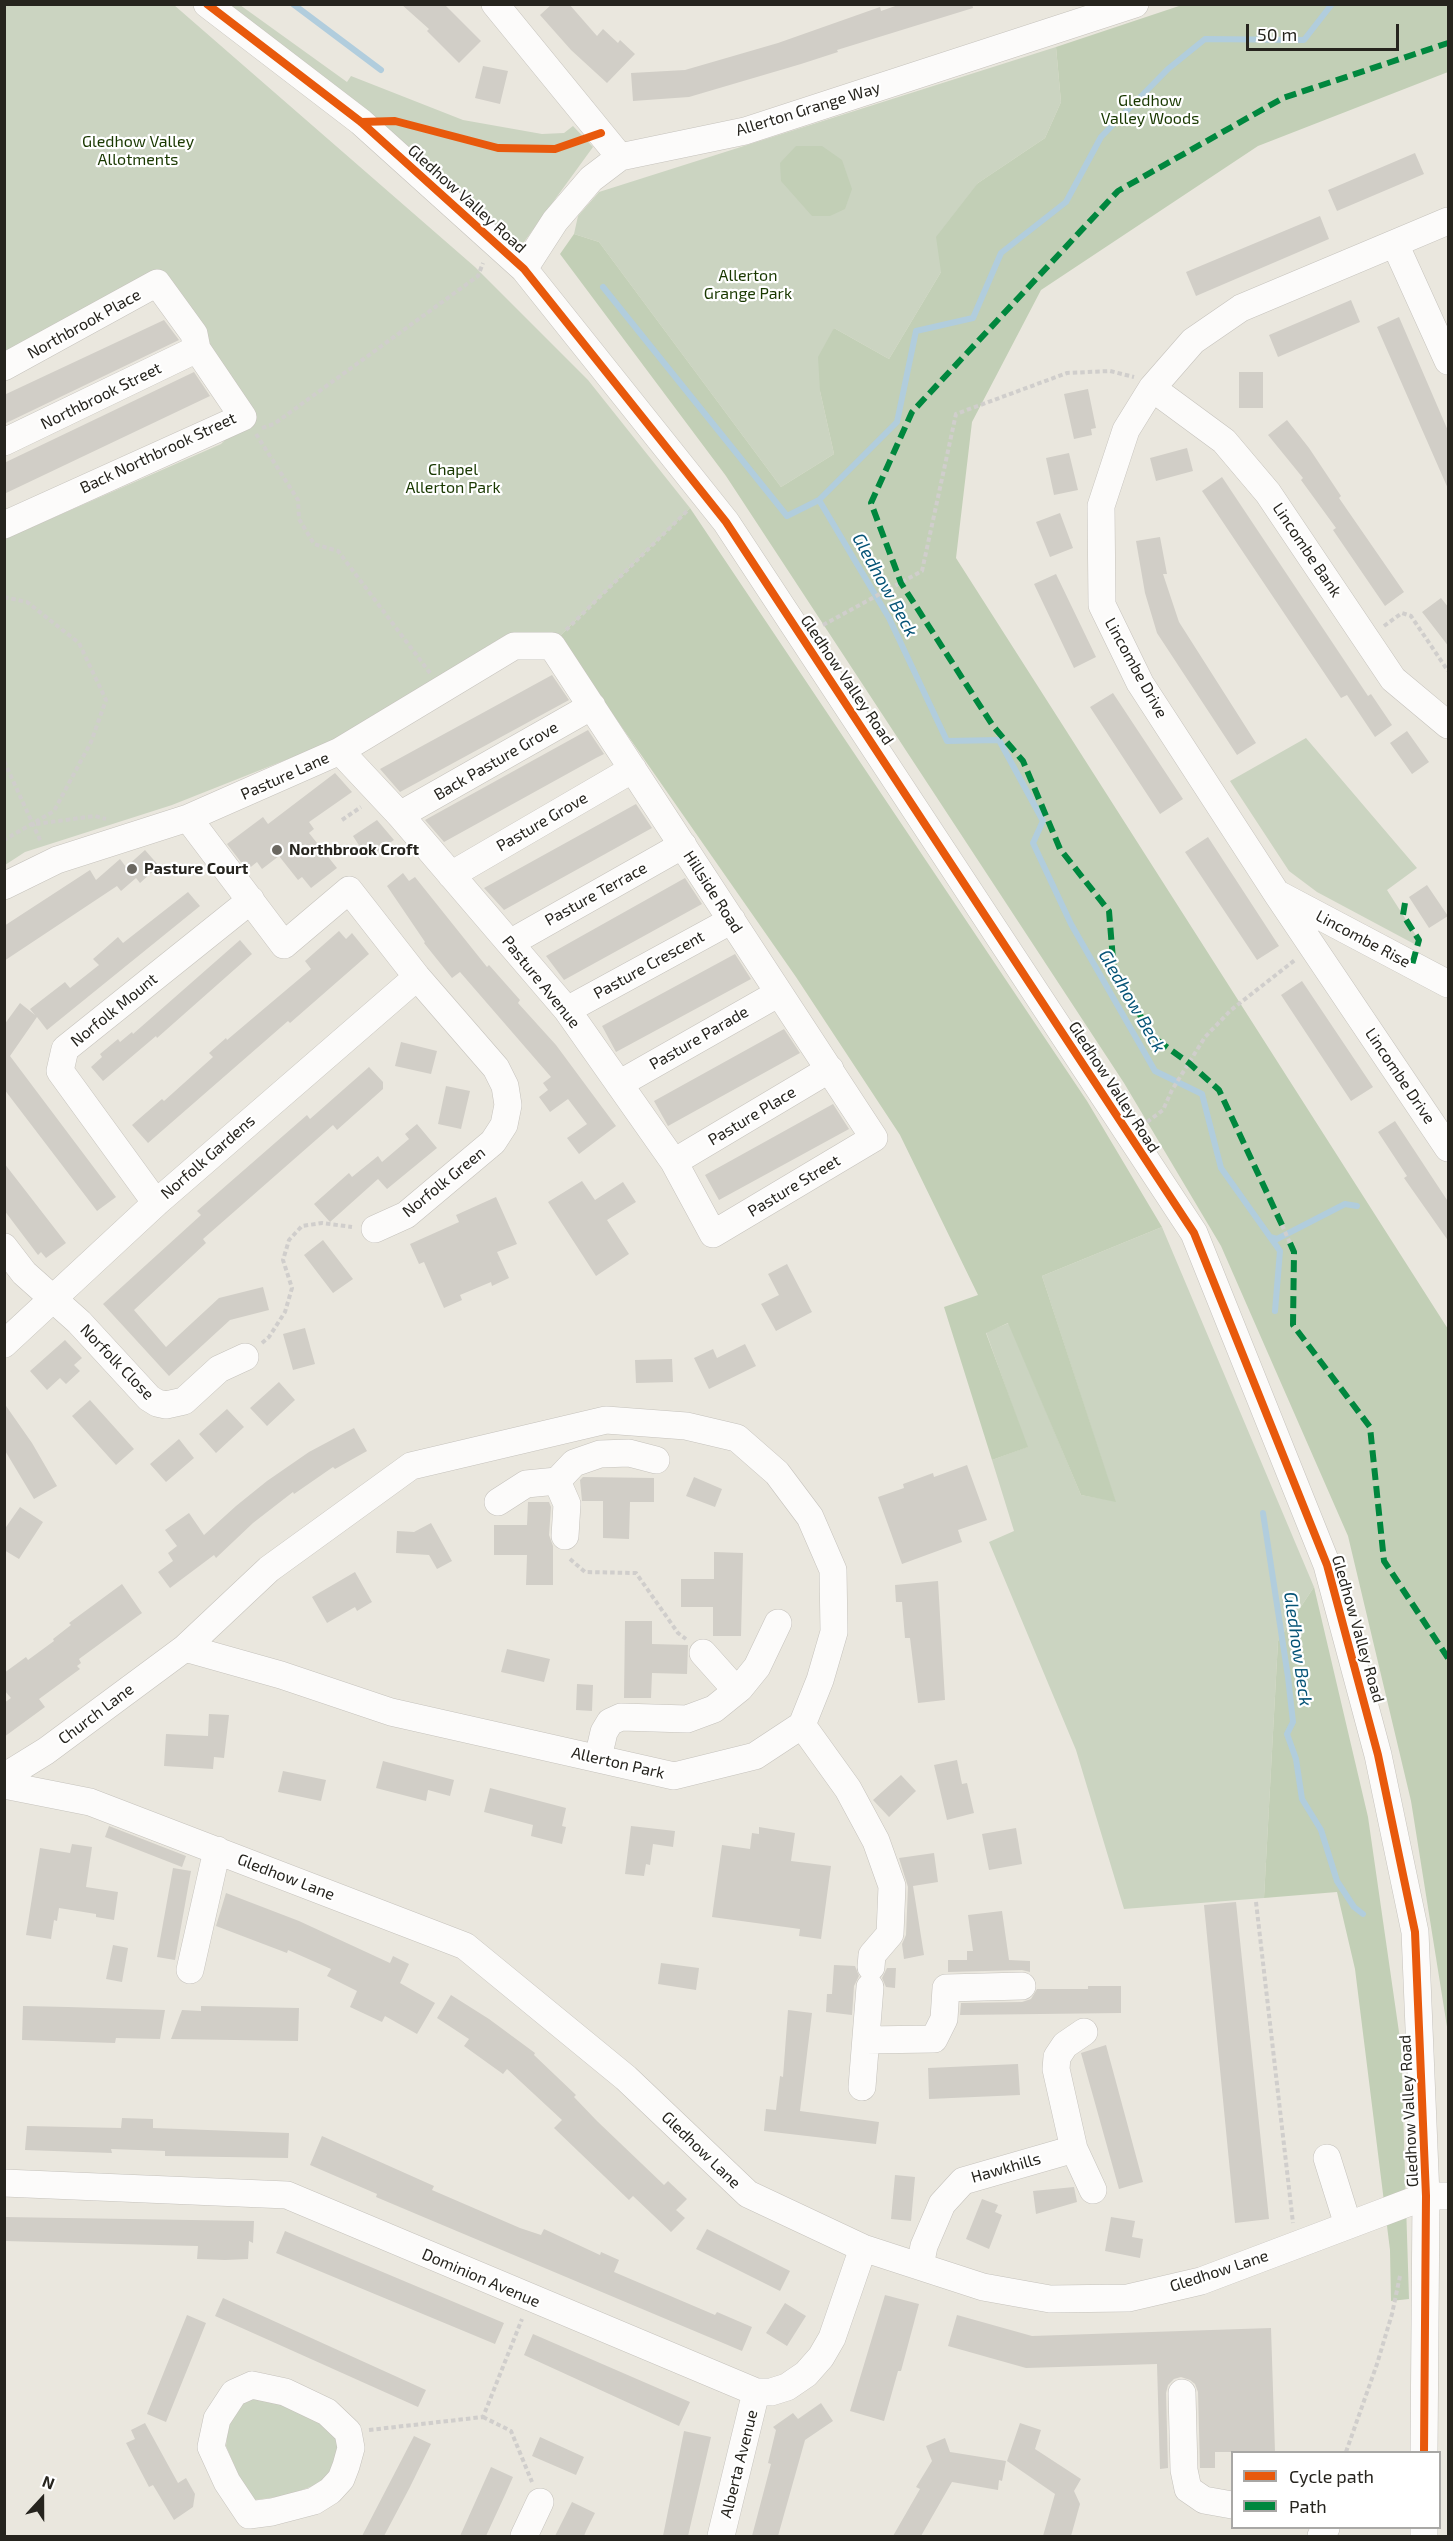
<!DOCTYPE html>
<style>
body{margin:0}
#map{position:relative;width:1453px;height:2541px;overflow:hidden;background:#eae7de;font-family:"Exo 2",sans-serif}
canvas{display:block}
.frame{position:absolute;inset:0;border:6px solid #26241e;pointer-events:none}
.legend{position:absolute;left:1231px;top:2451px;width:210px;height:78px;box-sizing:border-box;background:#fff;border:2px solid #a8a7a5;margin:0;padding:8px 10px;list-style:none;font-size:18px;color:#26241e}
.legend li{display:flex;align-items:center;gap:12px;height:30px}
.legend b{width:30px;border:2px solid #a8a7a5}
.north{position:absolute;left:12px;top:2469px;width:60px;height:60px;-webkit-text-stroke:4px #fff;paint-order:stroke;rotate:21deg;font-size:16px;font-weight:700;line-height:24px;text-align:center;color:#26241e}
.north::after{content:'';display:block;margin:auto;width:21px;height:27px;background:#26241e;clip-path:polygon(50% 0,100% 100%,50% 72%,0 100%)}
.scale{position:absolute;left:1246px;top:24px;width:153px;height:27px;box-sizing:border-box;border:3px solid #26241e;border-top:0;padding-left:8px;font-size:18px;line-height:21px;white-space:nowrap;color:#26241e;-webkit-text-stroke:4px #fff;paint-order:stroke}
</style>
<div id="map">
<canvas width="1453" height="2541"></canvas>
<div class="frame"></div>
<ul class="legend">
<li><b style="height:8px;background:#e8590c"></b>Cycle path</li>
<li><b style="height:8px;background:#00873e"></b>Path</li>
</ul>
<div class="north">N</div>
<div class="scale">50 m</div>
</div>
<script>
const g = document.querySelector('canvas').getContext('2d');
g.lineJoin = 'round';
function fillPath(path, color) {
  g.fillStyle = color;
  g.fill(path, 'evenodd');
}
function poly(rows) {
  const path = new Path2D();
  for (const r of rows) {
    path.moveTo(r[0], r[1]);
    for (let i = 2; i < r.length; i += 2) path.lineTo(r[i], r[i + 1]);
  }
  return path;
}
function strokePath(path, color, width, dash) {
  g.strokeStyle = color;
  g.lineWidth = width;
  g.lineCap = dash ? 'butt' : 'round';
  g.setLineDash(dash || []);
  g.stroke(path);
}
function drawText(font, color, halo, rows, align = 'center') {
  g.font = font + ' "Exo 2",sans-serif';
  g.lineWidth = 4.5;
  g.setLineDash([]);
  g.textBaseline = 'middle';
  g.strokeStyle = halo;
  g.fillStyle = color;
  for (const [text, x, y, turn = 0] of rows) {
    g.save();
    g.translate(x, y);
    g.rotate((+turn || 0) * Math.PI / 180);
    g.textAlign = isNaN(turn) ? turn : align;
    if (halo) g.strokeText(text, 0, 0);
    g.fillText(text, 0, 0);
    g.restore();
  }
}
fillPath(poly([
 [5,5,174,5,475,267,588,380,690,508,559,637,506,635,331,742,172,805,25,852,5,865,5,539,221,444,251,414,157,283,5,367],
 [224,5,240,5,347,82,351,76,463,120,542,134,564,133,573,126,593,147,524,242,517,244],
 [1056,47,1061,102,1045,138,978,183,941,272,889,359,834,328,820,391,834,454,781,487,599,242,574,234,578,216,599,192],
 [1306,738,1417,868,1387,890,1419,940,1418,946,1317,892,1289,871,1230,781],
 [1162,1227,1314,1587,1278,1641,1264,1898,1124,1909,1076,1750,989,1542,1014,1531,992,1460,1027,1447,986,1332,1009,1323,1081,1495,1115,1501,1042,1276],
 [261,2397,308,2409,339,2435,340,2462,327,2481,285,2496,254,2500,245,2490,226,2446,228,2428,238,2402]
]), '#cbd4c1');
fillPath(poly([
 [1185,4,1448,5,1448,72,1258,146,1041,290,972,422,956,558,1448,1329,1448,2033,1411,1801,1348,1536,1221,1246,1124,1083,726,476,560,254,574,234,599,242,781,487,834,454,820,391,818,357,834,328,889,359,941,272,936,237,978,183,1045,138,1061,102,1056,47],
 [796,146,822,146,842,160,852,189,845,209,830,216,812,216,781,181,780,163],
 [690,508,1087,1101,1162,1227,1042,1276,1116,1502,1081,1495,1008,1323,986,1333,1028,1447,992,1460,944,1307,978,1295,900,1135,796,977,559,637],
 [1314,1587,1368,1817,1401,2046,1409,2299,1391,2301,1390,2250,1355,1969,1337,1892,1264,1898,1278,1641]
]), '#c2cfb6');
strokePath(poly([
 [293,4,381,70],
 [603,287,787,516,819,500],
 [1270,1237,1277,1239,1345,1204,1357,1206],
 [1275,1311,1280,1251,1221,1168,1202,1094,1155,1071,1071,924,1033,843,1043,821,999,740,947,741,889,618,819,500,897,422,916,331,973,318,1001,253,1066,202,1101,137,1168,69,1205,39,1304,40,1332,4],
 [1263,1513,1288,1677,1293,1722,1287,1734,1296,1759,1302,1799,1321,1830,1337,1881,1354,1907,1363,1914]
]), '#b1cddd', 6);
fillPath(poly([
 [401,4,444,4,481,41,459,63,427,31,429,29],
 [552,4,569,4,597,36,603,29,618,43,620,40,635,54,607,83,571,50,540,15],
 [901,4,972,4,973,8,837,50,838,52,801,64,689,97,633,101,631,73,685,70,778,43,880,7,881,11],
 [483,66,508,71,500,104,475,98],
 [1415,153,1424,174,1337,211,1328,190],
 [1320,216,1329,239,1196,296,1186,272],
 [1351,300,1360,322,1278,357,1269,335],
 [1399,317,1449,433,1449,491,1377,327],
 [164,320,179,340,4,424,4,395],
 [194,372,210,396,4,494,4,463],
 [1239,372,1263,372,1263,408,1239,408],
 [1088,389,1096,428,1091,429,1092,435,1074,439,1064,394],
 [1287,420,1309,448,1341,496,1339,498,1404,592,1385,606,1333,530,1336,528,1301,480,1303,478,1268,435],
 [1187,448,1193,471,1156,481,1150,458],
 [1069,453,1078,490,1054,495,1046,458],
 [1222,477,1368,696,1371,694,1392,725,1375,737,1347,695,1341,698,1202,491],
 [1060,513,1073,548,1050,557,1036,522],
 [1160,537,1167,574,1163,574,1179,622,1256,743,1237,755,1157,633,1145,593,1136,541],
 [1056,574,1096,657,1074,668,1034,584],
 [1441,598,1449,608,1449,647,1422,612],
 [552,675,569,700,400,792,380,769],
 [1113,693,1183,799,1160,814,1090,707],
 [588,730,604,754,596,758,444,842,425,820],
 [1407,731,1429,762,1412,774,1390,743],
 [335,773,352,792,309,822,314,829,309,833,337,868,311,888,302,877,298,880,279,856,262,869,257,862,247,870,227,844,263,817,268,824],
 [636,804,652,828,504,910,484,888],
 [377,820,394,840,367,858,353,836],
 [1208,837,1279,946,1257,960,1185,852],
 [145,850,159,866,140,883,136,878,121,891,117,886,4,961,4,926,90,870,96,880,120,859,126,867],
 [403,873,409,881,415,877,487,967,489,965,520,1000,518,1003,556,1045,616,1126,579,1154,567,1138,587,1124,568,1099,550,1112,539,1097,548,1090,543,1083,551,1077,460,972,452,978,424,943,425,942,387,886],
 [685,878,702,904,564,980,546,956],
 [1427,885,1448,916,1429,928,1409,897],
 [188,892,200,906,47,1030,37,1017,10,1056,116,1197,97,1211,4,1089,4,1025,20,1003,35,1015,30,1009,65,982,70,988,99,965,93,959,118,937,123,943],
 [339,931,346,939,352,933,369,954,290,1023,288,1021,148,1143,132,1125,162,1099,164,1101,213,1057,209,1053,226,1038,227,1040,311,969,305,961],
 [240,940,252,954,157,1038,156,1036,103,1081,91,1067,102,1057,100,1054,118,1039,120,1042,132,1032,133,1034],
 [735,954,751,979,616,1052,602,1026],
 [1302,981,1373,1087,1351,1101,1281,995],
 [784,1029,800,1053,668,1126,654,1101],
 [401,1042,437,1051,431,1074,395,1066],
 [369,1067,383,1082,383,1089,337,1130,333,1125,203,1239,206,1243,134,1310,166,1347,219,1298,263,1287,269,1310,230,1320,169,1376,103,1304,201,1215,197,1211,307,1115,310,1119],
 [446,1086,470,1091,461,1129,438,1124],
 [833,1104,849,1129,719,1200,705,1175],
 [1395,1121,1449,1203,1449,1242,1404,1178,1407,1176,1378,1132],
 [417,1124,437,1148,387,1189,378,1179,330,1222,314,1204,349,1173,352,1177,378,1156,382,1162,409,1139,405,1134],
 [4,1163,66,1243,46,1258,41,1252,38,1255,4,1210],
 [582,1181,595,1200,623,1182,636,1202,607,1220,629,1254,596,1276,548,1202],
 [496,1197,517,1244,497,1252,509,1278,492,1286,491,1282,460,1295,462,1300,444,1308,424,1262,419,1264,410,1244,459,1222,456,1215],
 [323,1240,353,1279,333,1293,304,1255],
 [787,1264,812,1312,776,1331,761,1304,779,1295,768,1274],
 [305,1328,315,1364,293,1370,283,1334],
 [65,1340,82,1358,74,1365,80,1371,66,1384,60,1378,47,1390,30,1371],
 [745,1344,756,1366,709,1389,694,1358,713,1349,717,1358],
 [672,1359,673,1382,636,1383,635,1360],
 [279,1382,295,1400,267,1426,250,1408],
 [90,1400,134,1449,116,1465,72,1416],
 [4,1403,32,1443,57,1486,34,1499,4,1449],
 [227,1409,244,1427,216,1453,199,1434],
 [354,1428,367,1451,335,1469,333,1467,294,1494,293,1492,253,1523,216,1558,214,1555,170,1588,158,1572,173,1561,168,1553,177,1546,165,1530,189,1513,204,1535,236,1506,267,1481,309,1452],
 [179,1439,194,1458,166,1482,150,1464],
 [967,1465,987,1520,958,1530,962,1542,902,1564,878,1497,904,1488,903,1484,933,1473,934,1477],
 [583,1477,654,1478,654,1502,630,1502,629,1539,603,1538,603,1501,582,1501,580,1480],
 [694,1477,722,1489,715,1507,686,1496],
 [528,1502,549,1502,551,1507,549,1535,553,1546,553,1585,526,1585,527,1555,494,1555,494,1525,527,1525],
 [20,1507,43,1522,19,1559,4,1550,4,1530],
 [431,1523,452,1561,437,1569,429,1555,396,1553,397,1531,414,1532],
 [714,1552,743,1553,741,1636,713,1636,713,1607,681,1607,681,1579,714,1579],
 [355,1572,372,1602,357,1611,355,1607,327,1623,312,1597],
 [938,1581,945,1700,918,1703,910,1638,905,1638,902,1602,896,1602,895,1585],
 [122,1584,142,1613,79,1659,81,1663,77,1666,80,1669,39,1699,45,1707,4,1737,4,1703,11,1698,4,1690,4,1673,26,1657,28,1660,54,1641,53,1639,71,1625,69,1623],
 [625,1621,652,1621,652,1644,688,1645,687,1674,652,1673,651,1698,624,1698],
 [507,1649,550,1659,544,1682,501,1672],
 [577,1684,593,1685,592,1711,576,1710],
 [209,1714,229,1715,224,1758,214,1757,213,1769,164,1766,166,1734,208,1736],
 [957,1760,962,1784,967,1783,974,1813,947,1820,934,1765],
 [383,1761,454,1780,450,1796,428,1790,426,1801,376,1788],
 [283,1771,326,1780,321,1801,278,1792],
 [901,1775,916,1791,889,1817,873,1800],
 [490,1788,566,1808,562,1826,566,1827,562,1844,531,1836,533,1825,484,1812],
 [109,1826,186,1856,182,1867,105,1837],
 [631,1826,675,1831,673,1847,653,1844,650,1865,646,1864,644,1876,625,1874],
 [759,1827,795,1833,791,1861,831,1866,821,1939,799,1936,800,1929,712,1917,722,1845,750,1849,752,1833,759,1834],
 [1016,1828,1022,1864,989,1870,982,1834],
 [72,1844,92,1847,86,1887,118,1892,114,1920,96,1917,96,1914,59,1908,57,1921,54,1920,51,1939,26,1935,40,1848,70,1853],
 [934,1853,938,1882,913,1886,924,1955,904,1959,902,1944,906,1935,908,1887,899,1858],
 [173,1868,191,1871,175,1960,157,1957],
 [226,1893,299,1921,390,1963,393,1956,409,1964,400,1983,435,2003,417,2034,385,2016,382,2022,350,2007,357,1991,327,1976,331,1969,288,1950,287,1953,216,1926],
 [1236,1902,1269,2219,1235,2223,1204,1905],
 [1002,1911,1009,1960,1030,1961,1030,1972,1022,1970,948,1972,948,1960,967,1960,967,1951,973,1951,968,1915],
 [113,1945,128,1948,122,1982,106,1979],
 [661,1963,699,1968,696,1990,658,1984],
 [834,1965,855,1966,859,1976,854,1986,852,2015,826,2012,827,1994,832,1994],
 [887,1968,896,1968,895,1988,886,1987,882,1978],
 [1088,1986,1121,1986,1121,2013,960,2015,961,2003,1022,2002,1031,1999,1037,1989,1088,1989],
 [451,1995,489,2019,535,2053,534,2055,576,2095,574,2097,597,2121,664,2185,668,2181,687,2199,676,2210,685,2218,671,2232,633,2196,629,2200,554,2128,562,2120,507,2069,503,2074,464,2046,469,2039,437,2018],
 [23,2006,68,2007,165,2010,160,2039,116,2038,115,2043,22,2040],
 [201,2006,299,2008,298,2041,171,2039,182,2010,201,2011],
 [788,2010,812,2013,800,2111,879,2122,876,2144,764,2131,766,2109,776,2110,780,2076,783,2077],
 [1106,2045,1143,2182,1119,2189,1081,2053],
 [1018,2064,1020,2095,929,2099,928,2068],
 [122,2118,153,2119,153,2128,289,2133,288,2158,165,2156,165,2151,111,2149,112,2153,25,2150,27,2126,121,2128],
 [322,2136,434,2186,432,2190,520,2228,541,2235,544,2229,600,2255,601,2252,619,2260,614,2272,715,2315,717,2312,752,2327,742,2351,421,2216,376,2197,377,2194,310,2165],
 [895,2175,915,2177,911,2221,891,2219],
 [1074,2187,1077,2202,1036,2214,1033,2191],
 [982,2199,998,2205,995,2212,1002,2215,989,2249,966,2239],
 [4,2217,254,2221,253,2243,249,2241,248,2259,225,2260,197,2259,198,2246,4,2241],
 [1111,2217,1135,2221,1132,2237,1143,2239,1140,2258,1105,2251],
 [707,2229,790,2271,780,2291,696,2249],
 [285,2231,504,2323,495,2344,276,2253],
 [885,2295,919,2304,901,2371,898,2371,884,2421,850,2411],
 [223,2298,426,2390,418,2407,215,2316],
 [785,2303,806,2316,787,2346,766,2333],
 [187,2315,206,2323,166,2422,147,2414],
 [957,2315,1032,2336,1271,2328,1275,2452,1215,2452,1215,2468,1200,2468,1198,2392,1195,2384,1190,2380,1181,2377,1174,2379,1168,2385,1166,2393,1168,2468,1160,2469,1157,2364,1026,2368,948,2346],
 [533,2334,690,2402,679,2426,524,2355],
 [821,2403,833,2421,805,2440,778,2536,752,2536,771,2464,768,2463,776,2430,773,2427,793,2413,798,2419],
 [145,2423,178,2483,186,2478,195,2494,193,2507,174,2520,153,2485,149,2487,126,2443,135,2439,131,2430],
 [1020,2423,1041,2430,1035,2449,1081,2479,1074,2491,1080,2504,1071,2536,1043,2536,1055,2494,1007,2461],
 [684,2431,711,2437,688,2536,663,2536],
 [414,2436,431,2444,410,2487,384,2536,362,2536],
 [540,2437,584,2457,576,2475,532,2456],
 [945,2438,950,2452,1006,2461,1002,2481,999,2480,998,2490,952,2482,921,2536,893,2536,920,2489,916,2487,932,2461,926,2446],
 [491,2467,513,2477,505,2495,486,2536,460,2536],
 [572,2502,595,2513,586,2531,584,2536,555,2536]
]), '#d1cec7');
const minor = poly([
 [207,4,361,122,524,269,726,522,1194,1233,1327,1565,1378,1755,1415,1932,1426,2196,1424,2452],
 [495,4,620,157],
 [1448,221,1241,308,1193,341,1152,388,1126,430,1101,506,1102,605,1140,683,1277,894,1448,1148],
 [1395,244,1448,361],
 [524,269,555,221,591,179,620,157,745,131,1135,4],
 [4,367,157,283,194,334,197,349,243,417,4,525],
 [1152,388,1224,441,1268,493,1393,679,1448,725],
 [4,442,197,349],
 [400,815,592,706],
 [188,818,284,945,349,890,417,977,496,1068,505,1086,508,1105,504,1125,493,1142,406,1215,375,1229],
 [451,875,633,769],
 [4,886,57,860,188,818,340,751,514,646,552,646,874,1138,713,1234,674,1162,567,1010,400,815,340,751],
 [1280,895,1448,984],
 [510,943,683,845],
 [567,1010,732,920],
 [619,1084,779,993],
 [674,1162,830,1069],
 [156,1203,60,1071,65,1049,251,900],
 [4,1247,24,1273,79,1322,149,1398,157,1403,166,1405,184,1401,219,1369,245,1357],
 [4,1344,156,1203,417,977],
 [606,1420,686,1426,737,1438,777,1473,810,1517,833,1570,834,1632,820,1680,802,1725,755,1756,674,1776,391,1712,281,1675,185,1648,269,1569,411,1466,606,1420],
 [557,1481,567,1504,565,1536],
 [498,1502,526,1484,557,1481,574,1463,600,1454,629,1453,656,1460],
 [703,1653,736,1690],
 [802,1725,848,1789,876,1841,892,1886,890,1934,872,1955,871,1967],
 [598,1758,604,1732,610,1722,621,1717,687,1719,714,1709,740,1688,757,1667,778,1623],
 [4,1777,46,1751,185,1648],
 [4,1785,90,1802,465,1946,626,2078,748,2194,863,2248,983,2287,1050,2299,1128,2298,1201,2281,1426,2196,1448,2196],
 [190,1970,217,1850],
 [1084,2032,1065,2045,1057,2057,1056,2069,1074,2149,1093,2190],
 [866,2040,934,2039,944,2019,946,1988,1022,1986],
 [862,2087,870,1987],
 [1327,2158,1348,2225],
 [4,2183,287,2195,756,2392,771,2392,787,2387,806,2374,821,2357,832,2338,863,2248],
 [920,2266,924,2246,942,2204,963,2181,1074,2149],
 [252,2385,285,2392,327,2412,348,2432,351,2448,346,2466,341,2479,330,2491,314,2501,272,2512,249,2515,227,2482,211,2447,217,2419,234,2393,252,2385],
 [1182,2393,1184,2470,1188,2489,1204,2500,1232,2505],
 [1424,2528,1424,2536],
 [524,2536,540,2502],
 [721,2536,756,2392],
 [1321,2536,1326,2528]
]);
strokePath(minor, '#c5c2bc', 28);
strokePath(poly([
 [262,428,274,424,478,276,483,263],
 [256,434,298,500,299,519,314,544,338,551,430,673],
 [4,597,27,602,79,643,106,700,91,742,54,811,4,840],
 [823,625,922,571,956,414,1067,373,1110,371,1134,377],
 [1384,626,1402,613,1411,616,1448,671],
 [566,630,687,511],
 [4,761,41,842],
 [342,820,361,807],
 [36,824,95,816,106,819],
 [1147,1122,1163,1110,1172,1090,1205,1037,1231,1010,1295,960],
 [1282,1225,1290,1243],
 [262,1343,269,1337,285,1312,292,1288,283,1260,289,1240,302,1226,322,1223,352,1227],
 [570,1559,585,1572,636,1573,678,1633,686,1639],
 [1256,1902,1293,2223],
 [483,2417,511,2431,532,2482],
 [369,2430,483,2417,522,2319],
 [1346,2452,1377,2364,1392,2314,1400,2276]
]), '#d0cecc', 4, [4.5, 3]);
strokePath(minor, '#fcfbfa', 27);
strokePath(poly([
 [1405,903,1403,915,1419,940,1412,965],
 [1282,1225,1219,1090,1189,1063,1154,1038,1114,972,1109,911,1060,849,1023,761,993,726,901,583,871,503,912,412,1118,191,1283,98,1448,43],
 [1290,1243,1294,1252,1293,1325,1370,1427,1384,1561,1448,1658]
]), '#00873e', 6, [12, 6]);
strokePath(poly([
 [207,4,361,122,524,269,726,522,1194,1233,1327,1565,1378,1755,1415,1932,1426,2196,1424,2452],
 [361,122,395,121,498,148,555,149,601,133]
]), '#e8590c', 8);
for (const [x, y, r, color] of [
 [277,850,6,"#6b6861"],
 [132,869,6,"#6b6861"]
]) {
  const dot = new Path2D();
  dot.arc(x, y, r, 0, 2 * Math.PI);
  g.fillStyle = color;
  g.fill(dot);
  strokePath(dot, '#fff', 2);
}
drawText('16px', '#193800', '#fff', [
 ["Gledhow",1150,101],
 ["Valley Woods",1150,119],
 ["Gledhow Valley",138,142],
 ["Allotments",138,160],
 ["Allerton",748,276],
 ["Grange Park",748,294],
 ["Chapel",453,470],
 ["Allerton Park",453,488]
]);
drawText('16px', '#26241e', '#fff', [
 ["Allerton Grange Way",808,109,-17],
 ["Gledhow Valley Road",467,199,42],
 ["Northbrook Place",84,324,-29],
 ["Northbrook Street",101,396,-26],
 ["Back Northbrook Street",158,453,-25],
 ["Lincombe Bank",1307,550,56],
 ["Lincombe Drive",1136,668,61],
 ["Gledhow Valley Road",847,680,56],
 ["Back Pasture Grove",496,761,-30],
 ["Pasture Lane",285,776,-24],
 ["Pasture Grove",542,822,-30],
 ["Hillside Road",713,892,57],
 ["Pasture Terrace",596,894,-29],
 ["Lincombe Rise",1363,939,28],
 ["Pasture Crescent",649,965,-29],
 ["Pasture Avenue",541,982,51],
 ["Norfolk Mount",114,1010,-39],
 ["Pasture Parade",699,1038,-30],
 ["Lincombe Drive",1400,1076,56],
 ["Gledhow Valley Road",1114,1087,57],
 ["Pasture Place",752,1116,-31],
 ["Norfolk Gardens",208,1157,-41],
 ["Norfolk Green",444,1182,-39],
 ["Pasture Street",794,1186,-31],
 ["Norfolk Close",117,1362,46],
 ["Gledhow Valley Road",1358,1629,74],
 ["Church Lane",96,1714,-37],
 ["Allerton Park",618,1763,13],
 ["Gledhow Lane",286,1877,21],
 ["Gledhow Valley Road",1409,2111,-93],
 ["Gledhow Lane",701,2150,44],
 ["Hawkhills",1006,2168,-16],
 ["Gledhow Lane",1219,2271,-18],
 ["Dominion Avenue",481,2278,23],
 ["Alberta Avenue",739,2464,-76]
]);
drawText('bold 16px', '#26241e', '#fff', [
 ["Northbrook Croft",289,850],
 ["Pasture Court",144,869]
], 'left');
drawText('italic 18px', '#055376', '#fff', [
 ["Gledhow Beck",885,585,61],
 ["Gledhow Beck",1132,1001,60],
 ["Gledhow Beck",1298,1649,82]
]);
</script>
